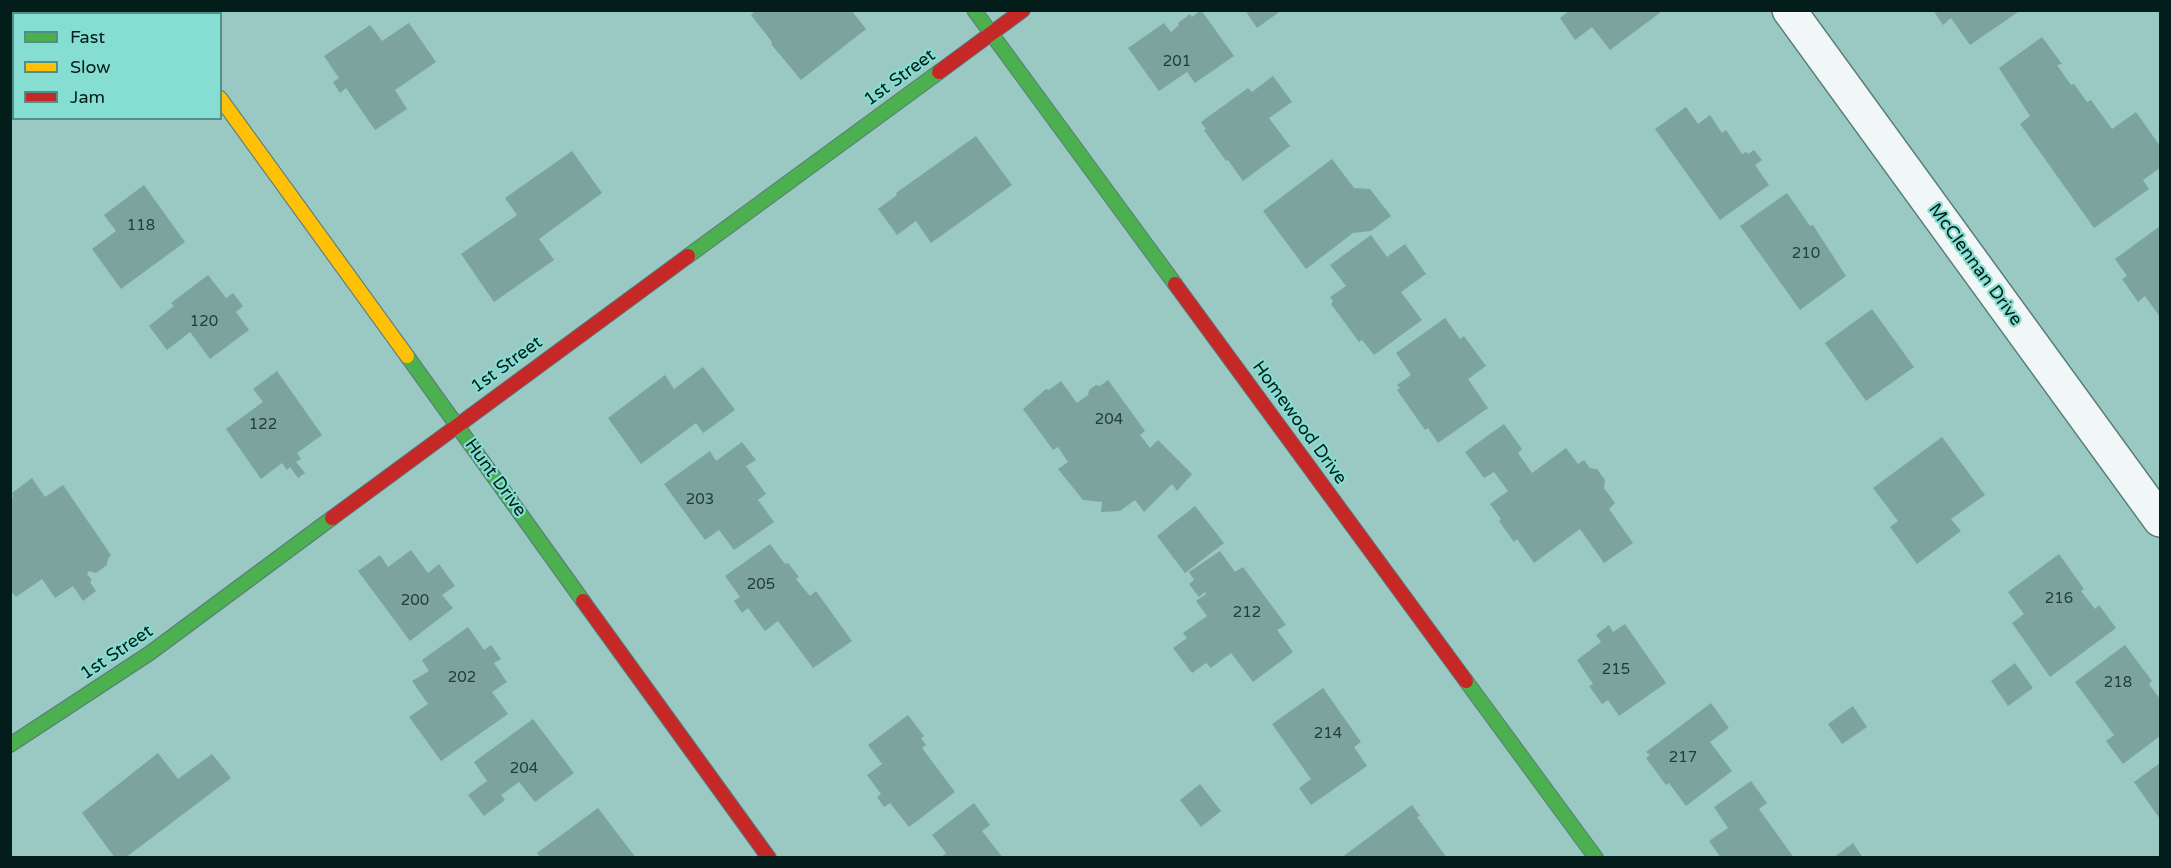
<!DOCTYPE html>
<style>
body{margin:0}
#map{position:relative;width:2171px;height:868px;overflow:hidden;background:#9ac9c3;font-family:"Varela Round",sans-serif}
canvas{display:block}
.frame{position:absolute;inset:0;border:12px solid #021d1a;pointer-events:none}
.legend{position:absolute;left:12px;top:12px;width:210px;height:108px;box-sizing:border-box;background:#86ddd1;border:2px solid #519088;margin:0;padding:8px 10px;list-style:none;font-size:18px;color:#021d1a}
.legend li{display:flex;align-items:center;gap:12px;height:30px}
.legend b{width:30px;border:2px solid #519088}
</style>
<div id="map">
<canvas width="2171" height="868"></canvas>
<div class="frame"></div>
<ul class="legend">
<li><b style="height:8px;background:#4caf50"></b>Fast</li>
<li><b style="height:8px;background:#ffc107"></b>Slow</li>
<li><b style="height:8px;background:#c62828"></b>Jam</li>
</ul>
</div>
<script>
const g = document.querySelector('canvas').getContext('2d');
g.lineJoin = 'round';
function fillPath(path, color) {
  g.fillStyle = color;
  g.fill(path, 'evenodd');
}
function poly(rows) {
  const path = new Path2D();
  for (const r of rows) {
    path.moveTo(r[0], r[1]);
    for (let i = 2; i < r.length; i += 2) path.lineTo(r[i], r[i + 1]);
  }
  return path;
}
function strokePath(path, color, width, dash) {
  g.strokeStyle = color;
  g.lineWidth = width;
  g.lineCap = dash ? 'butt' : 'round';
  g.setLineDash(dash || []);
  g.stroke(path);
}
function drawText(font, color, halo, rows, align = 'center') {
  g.font = font + ' "Varela Round",sans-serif';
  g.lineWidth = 4.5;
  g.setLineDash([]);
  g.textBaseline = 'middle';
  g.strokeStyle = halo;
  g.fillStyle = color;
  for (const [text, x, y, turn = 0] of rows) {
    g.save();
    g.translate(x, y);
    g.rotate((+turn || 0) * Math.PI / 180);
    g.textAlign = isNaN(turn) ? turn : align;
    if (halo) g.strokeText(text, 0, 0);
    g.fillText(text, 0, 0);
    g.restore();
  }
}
fillPath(poly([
 [10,10,14,10,16,14,14,14,14,94,10,96],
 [756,10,851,10,866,29,801,80,771,44,772,42,751,15],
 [1201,10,1234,56,1195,83,1187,72,1159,91,1128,48,1164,23,1171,32,1179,25,1178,23,1190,14,1192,17],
 [1245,10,1282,10,1257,28],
 [1570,10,1659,10,1661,12,1610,50,1592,27,1575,40,1560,18],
 [1933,10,2021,10,1970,45,1951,18,1943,25],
 [409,23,436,62,395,90,407,109,375,130,346,88,340,93,333,82,339,78,324,56,370,25,382,41],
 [2042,37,2062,64,2057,65,2071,85,2074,84,2087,102,2091,100,2112,129,2136,112,2160,146,2160,168,2143,180,2149,189,2094,228,2020,124,2030,116,1999,68],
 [1273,76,1292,102,1269,118,1290,146,1243,181,1228,160,1226,161,1204,130,1206,129,1201,122,1248,88,1252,92],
 [1686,107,1698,124,1710,115,1722,133,1726,130,1742,154,1746,152,1748,154,1754,150,1762,160,1755,165,1769,185,1720,220,1655,129],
 [976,136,1012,185,931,243,916,221,897,235,878,209,897,195,896,193],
 [572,151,602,193,539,239,554,260,494,302,461,254,517,215,505,198],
 [1332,159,1354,188,1370,189,1391,216,1371,231,1353,233,1306,269,1263,211],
 [144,185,185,242,121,289,92,249,116,231,104,215],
 [1787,193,1810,226,1813,225,1846,276,1800,310,1740,226],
 [2160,226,2160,317,2145,296,2138,302,2122,279,2127,276,2115,259],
 [1371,235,1387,257,1405,244,1426,274,1401,292,1422,320,1374,355,1362,340,1359,342,1331,304,1333,301,1330,297,1346,286,1330,265],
 [208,275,226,298,233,293,243,306,236,312,249,330,210,359,190,332,167,350,149,326,174,306,171,303],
 [1872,309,1914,367,1866,401,1825,343],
 [1445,318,1460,339,1464,336,1486,366,1468,379,1488,408,1438,443,1428,428,1425,430,1397,390,1400,388,1397,385,1411,375,1396,353],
 [703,367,735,410,703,433,696,423,641,464,608,418,665,375,674,389],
 [277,371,322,435,297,453,301,459,296,462,305,473,298,478,290,467,287,470,282,463,261,479,226,429,263,402,253,389],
 [1108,380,1145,431,1140,435,1150,448,1158,440,1192,474,1177,491,1172,484,1144,512,1135,500,1120,511,1101,512,1102,502,1083,500,1058,469,1068,462,1058,447,1053,450,1023,409,1046,389,1049,390,1061,381,1077,403,1088,395,1089,390,1096,385,1100,386],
 [1504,424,1522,449,1518,453,1532,473,1566,448,1578,464,1584,460,1590,468,1597,469,1605,480,1604,488,1615,503,1609,509,1633,543,1604,563,1580,529,1534,563,1517,539,1514,542,1499,521,1501,519,1490,504,1508,491,1494,472,1484,478,1465,452],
 [1942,437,1985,495,1951,519,1961,531,1917,564,1890,527,1898,521,1873,488],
 [742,442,756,460,746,466,766,494,758,500,774,522,734,550,719,530,705,540,664,484,710,451,716,461],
 [32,478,45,497,63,485,111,555,108,559,107,565,96,573,89,571,87,574,92,580,90,582,96,591,83,601,73,586,55,598,42,579,16,597,10,590,10,507,13,496,12,493],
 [1195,506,1224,543,1185,573,1157,536],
 [770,544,785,564,788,563,799,577,796,579,810,596,816,591,852,641,813,668,778,621,765,631,748,608,742,613,734,601,740,597,725,576],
 [411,550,428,573,439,564,455,586,442,595,453,608,410,641,358,571,380,555,388,567],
 [1220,551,1235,572,1243,567,1286,625,1277,630,1293,652,1253,682,1231,653,1211,668,1206,663,1192,673,1173,648,1187,638,1183,633,1207,616,1196,601,1206,594,1205,592,1199,597,1189,584,1194,580,1189,572],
 [2059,554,2084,589,2081,591,2095,609,2099,605,2116,628,2050,677,2012,623,2024,614,2008,592],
 [1625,624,1666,683,1619,716,1608,700,1602,704,1589,686,1593,684,1577,660,1601,642,1596,635,1609,625,1613,632],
 [468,627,484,650,491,645,501,659,494,663,507,682,492,692,508,714,441,761,409,717,428,704,412,681,429,671,422,660],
 [2125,645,2152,681,2149,684,2160,699,2160,736,2123,764,2106,741,2114,735,2075,682],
 [2015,663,2033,688,2008,706,1991,681],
 [1323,688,1361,742,1354,747,1367,766,1311,805,1299,788,1311,779,1272,724],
 [1711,703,1729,728,1710,742,1732,771,1686,806,1669,783,1666,785,1646,758,1650,755,1646,752],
 [1853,706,1867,727,1842,744,1828,724],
 [908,715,924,736,921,738,926,745,922,748,955,792,909,827,890,803,884,807,877,797,881,794,867,775,882,764,868,745],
 [533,719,574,773,535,802,519,782,501,795,505,800,484,816,468,795,487,781,474,762],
 [158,753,178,779,212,754,231,778,125,858,115,858,82,813],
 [2160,763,2160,819,2134,782],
 [1751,781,1767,803,1759,809,1794,858,1721,858,1709,841,1728,828,1714,807],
 [1200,784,1221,811,1201,827,1180,800],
 [974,803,990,825,982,831,1003,858,940,858,946,853,932,835],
 [1412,805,1420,816,1417,817,1447,858,1341,858],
 [598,808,636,858,541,858,537,853],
 [1853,843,1863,858,1833,858]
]), '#7ca39e');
const street = poly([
 [157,10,159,14],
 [1789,10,2160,520]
]);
const fast = poly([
 [974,10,1175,284],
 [688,256,939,72],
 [407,356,583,601],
 [1466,681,1596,858],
 [10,745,150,653,332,518]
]);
const slow = poly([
 [220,98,407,356]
]);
const jam = poly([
 [939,72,1023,10],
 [1175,284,1466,681],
 [332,518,688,256],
 [583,601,769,858]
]);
strokePath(street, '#587b78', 36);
strokePath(fast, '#587b78', 16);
strokePath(slow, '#587b78', 16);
strokePath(jam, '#587b78', 16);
strokePath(street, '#f0f7f6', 33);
strokePath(fast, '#4caf50', 14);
strokePath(slow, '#ffc107', 14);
strokePath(jam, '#c62828', 14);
drawText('15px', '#203e3b', null, [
 ["201",1177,62],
 ["118",141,226],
 ["210",1806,254],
 ["120",204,322],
 ["204",1109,420],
 ["122",263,425],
 ["203",700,500],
 ["205",761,585],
 ["216",2059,599],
 ["200",415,601],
 ["212",1247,613],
 ["215",1616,670],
 ["202",462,678],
 ["218",2118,683],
 ["214",1328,734],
 ["217",1683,758],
 ["204",524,769]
]);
drawText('18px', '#021d1a', '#86ddd1', [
 ["1st Street",900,78,-36],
 ["McClennan Drive",1975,265,54],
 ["1st Street",507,365,-36],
 ["Homewood Drive",1299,423,54],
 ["Hunt Drive",495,478,54],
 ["1st Street",117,653,-34]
]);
</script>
